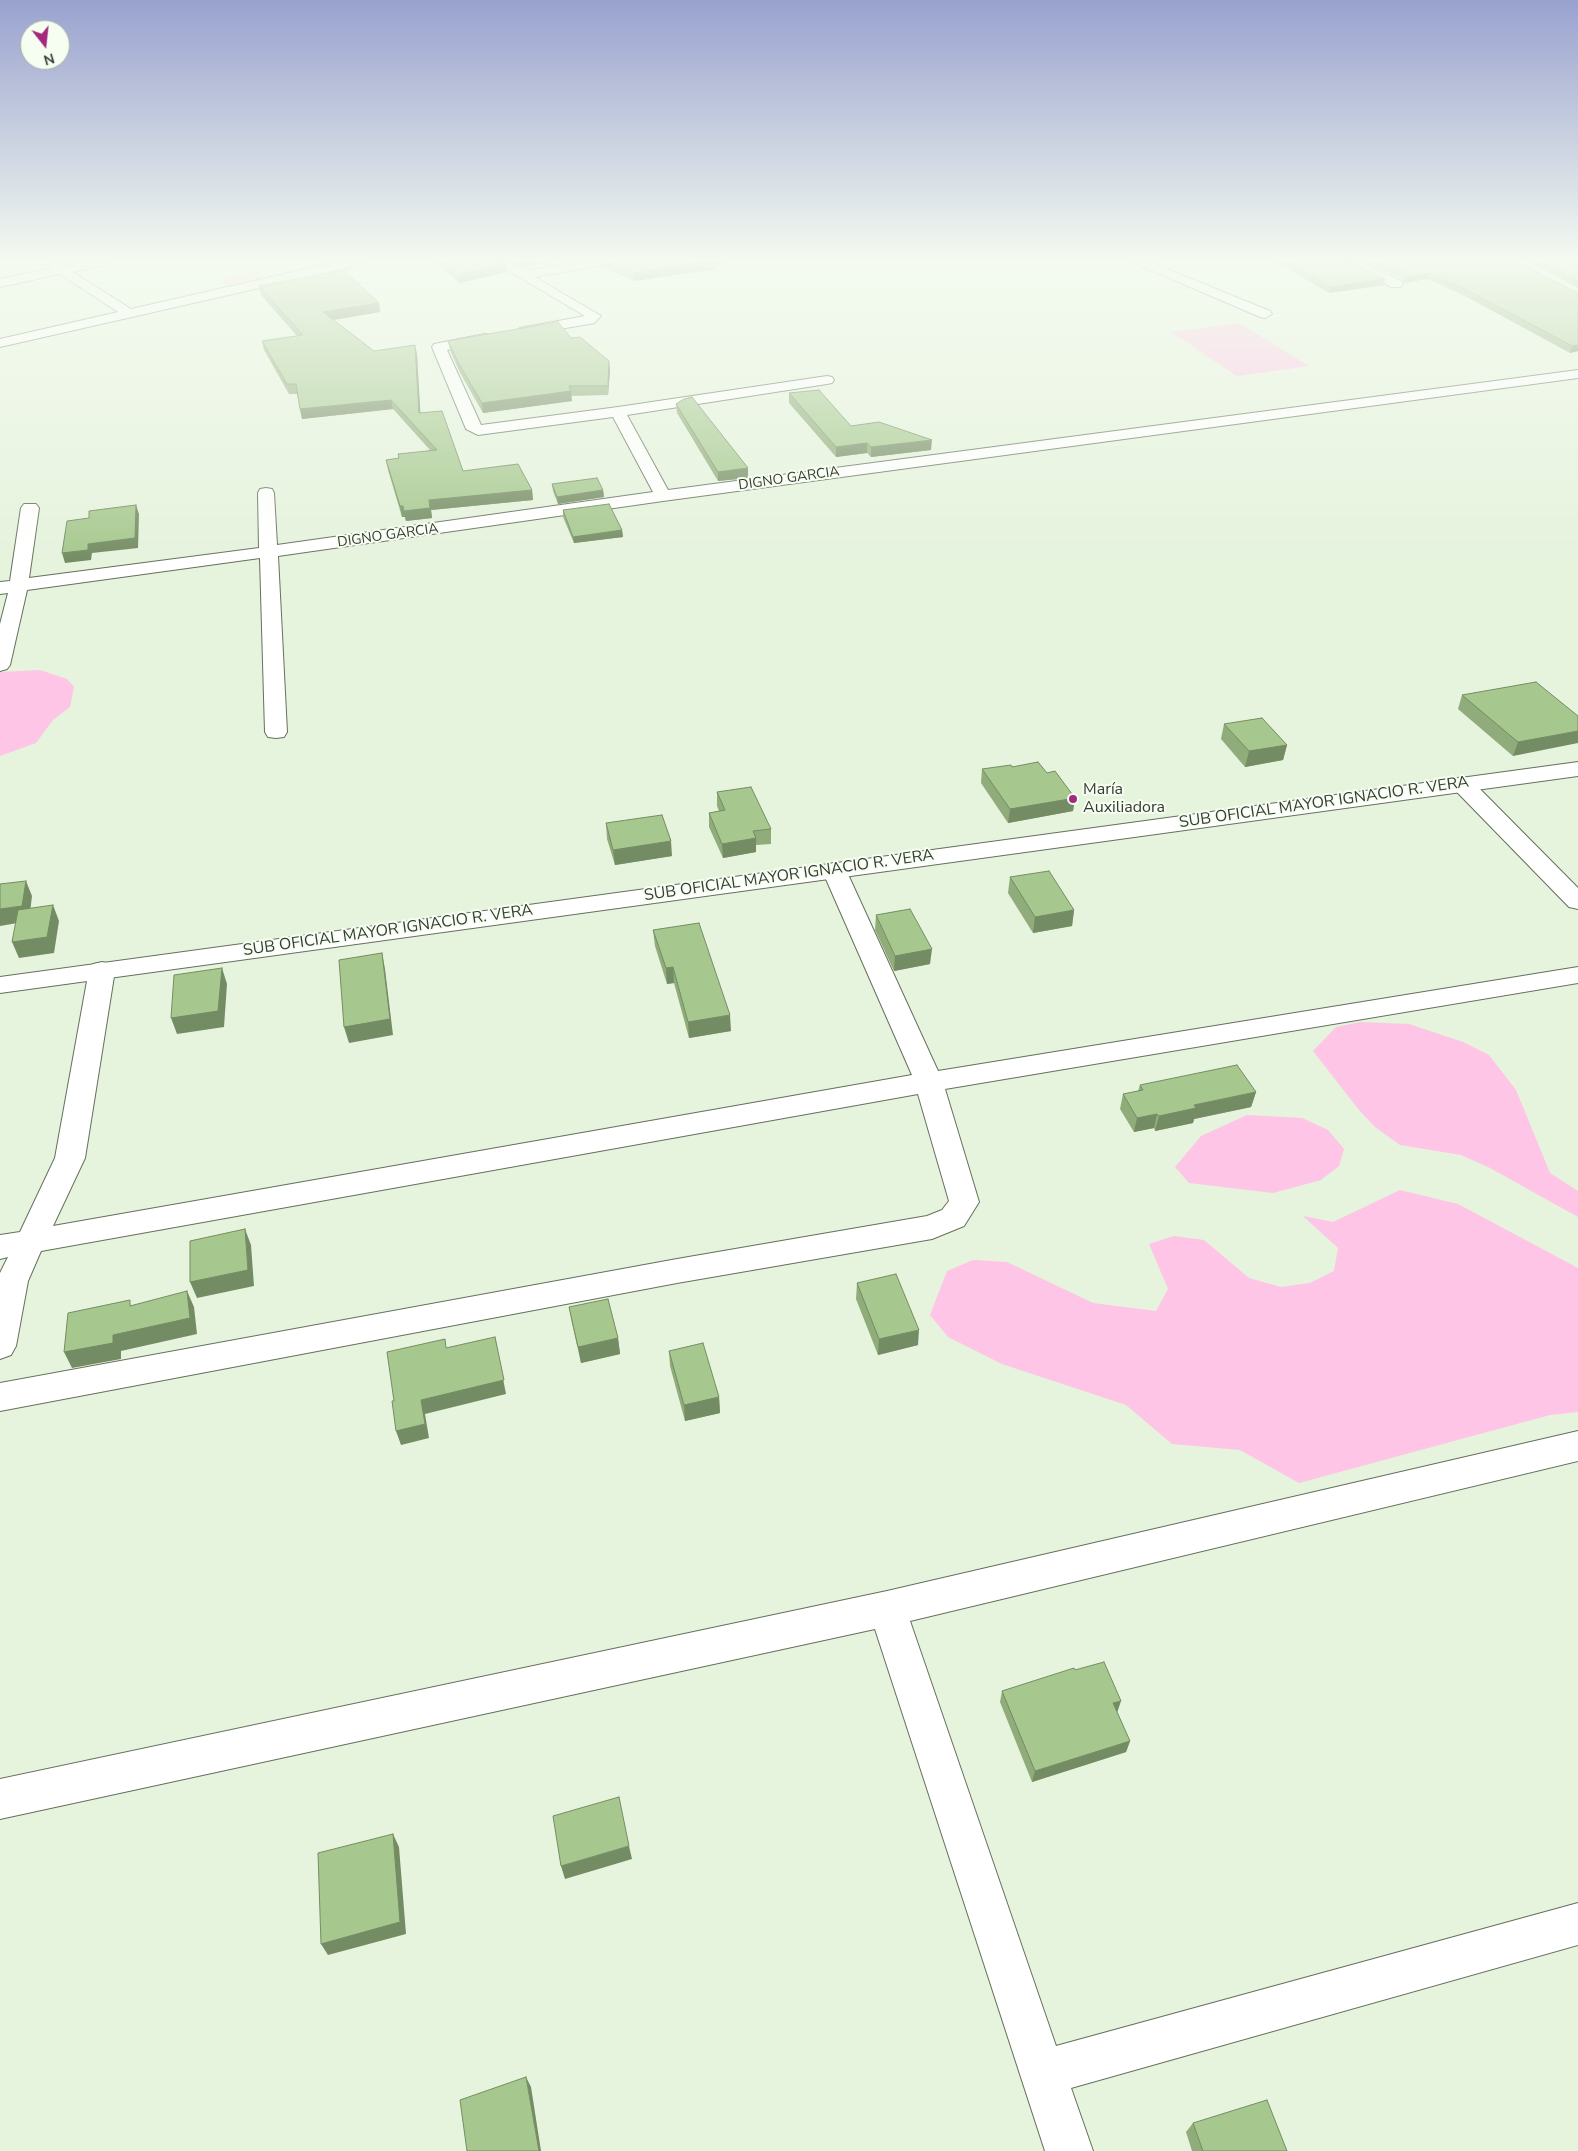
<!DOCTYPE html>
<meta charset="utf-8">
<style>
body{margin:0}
#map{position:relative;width:1578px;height:2151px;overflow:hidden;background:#e6f3dd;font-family:"Nunito Sans",sans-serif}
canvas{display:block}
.north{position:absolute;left:20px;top:20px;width:50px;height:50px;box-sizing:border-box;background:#f6fef1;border:1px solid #a9b0a5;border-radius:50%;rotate:164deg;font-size:14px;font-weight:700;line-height:20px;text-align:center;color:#363b33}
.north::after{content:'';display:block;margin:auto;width:18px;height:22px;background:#a4297e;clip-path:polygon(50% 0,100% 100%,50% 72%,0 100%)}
</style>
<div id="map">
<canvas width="1578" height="2151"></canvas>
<div class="north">N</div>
</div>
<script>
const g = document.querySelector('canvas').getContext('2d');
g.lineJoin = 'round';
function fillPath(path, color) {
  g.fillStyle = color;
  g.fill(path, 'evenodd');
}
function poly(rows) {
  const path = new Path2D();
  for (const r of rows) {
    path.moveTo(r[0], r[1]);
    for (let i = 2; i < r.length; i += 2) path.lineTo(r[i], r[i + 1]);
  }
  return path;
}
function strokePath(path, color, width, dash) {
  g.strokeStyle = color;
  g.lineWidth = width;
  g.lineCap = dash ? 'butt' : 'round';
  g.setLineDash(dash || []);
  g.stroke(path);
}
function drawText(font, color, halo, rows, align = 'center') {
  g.font = font + ' "Nunito Sans",sans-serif';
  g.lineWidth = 4;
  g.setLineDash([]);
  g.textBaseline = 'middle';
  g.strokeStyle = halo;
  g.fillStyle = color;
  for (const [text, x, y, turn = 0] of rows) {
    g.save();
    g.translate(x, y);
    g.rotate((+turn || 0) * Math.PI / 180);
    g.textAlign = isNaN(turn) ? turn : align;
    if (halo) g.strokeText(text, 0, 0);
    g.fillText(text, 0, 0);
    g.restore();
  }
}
fillPath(poly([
 [258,271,266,277,227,285,219,279],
 [1239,323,1309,366,1237,376,1171,332],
 [40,670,67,679,74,687,70,707,53,720,36,743,0,756,0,672],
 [1360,1022,1409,1024,1463,1042,1489,1055,1516,1090,1550,1173,1578,1191,1578,1217,1490,1168,1461,1155,1400,1145,1375,1127,1359,1110,1313,1051,1336,1027],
 [1247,1115,1302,1118,1328,1130,1344,1149,1339,1166,1321,1180,1273,1193,1189,1183,1175,1167,1201,1136],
 [1400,1190,1458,1204,1578,1268,1578,1412,1550,1415,1299,1483,1240,1450,1172,1444,1126,1405,1002,1364,948,1337,930,1315,947,1271,973,1260,1007,1262,1093,1303,1156,1311,1168,1289,1149,1244,1174,1236,1204,1240,1249,1278,1281,1287,1310,1283,1334,1271,1338,1248,1303,1216,1333,1222]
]), '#fec5e6');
const minor = poly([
 [49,262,59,262,64,266,80,262,106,262,104,265,73,272,131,309,337,262,362,262,356,266,0,347,0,339,118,312,60,274,0,287,0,279,51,268,48,265,49,262],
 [494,262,510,262,525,271,574,262,604,262,598,266,535,277,601,316,594,323,589,324,525,335,520,334,518,331,520,328,585,316,494,262],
 [1132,262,1150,262,1270,311,1272,314,1265,318,1260,317,1132,262],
 [1342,262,1359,262,1401,281,1403,284,1401,287,1391,287,1342,262],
 [485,334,490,335,492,338,490,341,447,350,481,425,618,407,827,376,832,377,834,380,832,383,827,384,627,415,668,490,1578,370,1578,378,663,501,278,556,287,732,284,737,276,738,268,737,265,732,260,558,27,590,10,665,7,669,0,671,0,624,8,593,0,594,0,582,10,581,21,508,24,504,36,504,39,508,29,578,259,548,258,493,260,489,266,488,272,489,274,493,277,545,653,492,613,417,478,435,466,429,432,347,434,344,485,334],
 [1462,777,1470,779,1578,888,1578,909,1569,907,1454,789,1451,784,1454,779,1462,777],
 [834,863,842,865,846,870,938,1071,1578,967,1578,983,945,1089,979,1202,964,1226,932,1239,677,1283,0,1411,0,1383,677,1259,927,1216,942,1210,949,1201,918,1094,41,1251,28,1281,16,1346,11,1355,0,1359,0,1273,8,1257,0,1259,0,1235,20,1232,55,1158,89,970,93,964,102,962,111,964,115,970,85,1158,53,1226,912,1075,822,870,826,865,834,863],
 [1578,1431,1578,1461,910,1621,1056,2046,1578,1903,1578,1945,1071,2088,1093,2151,1045,2151,875,1629,0,1819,0,1779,887,1591,1578,1431]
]);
const tertiary = poly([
 [1578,762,1578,776,0,993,0,977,1578,762]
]);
strokePath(minor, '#65705d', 2);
strokePath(tertiary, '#65705d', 2);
fillPath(minor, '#fff');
fillPath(tertiary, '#fff');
fillPath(poly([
 [436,262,503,262,506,264,507,272,459,283],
 [514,262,548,262,523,268],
 [601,262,725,262,715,265,715,269,634,281,601,266],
 [1276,262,1352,262,1384,285,1329,293],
 [1364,262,1518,262,1578,293,1578,351,1570,353,1465,296,1428,279,1404,283,1402,279],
 [1530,262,1578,262,1578,288],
 [259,286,379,303,380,312,334,320,374,351,417,354,420,413,463,471,532,490,533,500,431,510,432,518,406,521,405,517,402,517,388,470,386,460,399,458,430,450,393,409,302,419,297,394,289,394,264,350,262,341,297,336,261,295],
 [448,341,609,361,610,371,608,395,571,396,572,401,483,413,459,371,450,350],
 [789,393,851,426,931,450,871,457,867,453,836,457,789,403],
 [676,404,748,478,718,481,677,413],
 [552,484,603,490,604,497,558,504,553,491],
 [563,510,622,530,623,537,574,543,563,517],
 [1462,695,1578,716,1513,756,1458,709],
 [1224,724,1287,745,1283,760,1245,767,1221,739],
 [1012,767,1047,773,1075,798,1073,811,1008,823,981,783,982,769],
 [717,792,771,829,771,844,756,845,756,852,723,858,709,827,709,813,719,811,717,806],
 [606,823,672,856,615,865,607,839],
 [1010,877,1074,910,1072,926,1033,933,1008,893],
 [876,915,930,964,894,971,875,930],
 [653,930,731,1031,689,1038,674,983,667,984,655,946],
 [1140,1085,1256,1092,1251,1107,1194,1119,1193,1123,1155,1131,1154,1128,1134,1132,1120,1109,1123,1094,1138,1091],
 [857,1283,918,1345,878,1355,856,1299],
 [569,1307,618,1338,620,1354,581,1363,572,1323],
 [669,1351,719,1397,720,1413,685,1421,670,1366],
 [1075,1670,1117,1712,1130,1741,1126,1752,1032,1782,1000,1702,1002,1691],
 [1193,2123,1287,2151,1192,2151,1186,2132]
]), '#8fac7a');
fillPath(poly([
 [523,262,548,262,523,268],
 [703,262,725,262,715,265,715,269,634,281,634,273],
 [506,264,507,272,459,283,458,275],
 [1430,273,1428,279,1404,283,1406,277],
 [1385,279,1384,285,1329,293,1330,287],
 [379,303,380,312,325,321,323,312],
 [415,345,417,354,421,423,419,413],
 [1578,345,1578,351,1570,353,1572,346],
 [609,361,610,371,608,395,608,386],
 [571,391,572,401,483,413,482,403],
 [391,400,393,409,302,419,300,409],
 [932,440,931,450,871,457,871,447],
 [867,443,867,453,836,457,836,447],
 [748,468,748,478,718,481,718,472],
 [532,490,533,500,431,510,432,518,406,521,405,517,402,517,400,506,429,500],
 [603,490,604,497,558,504,557,497],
 [136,505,139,514,138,548,92,553,91,560,65,563,62,553,88,544],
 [622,530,623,537,574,543,573,537],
 [1578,731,1578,743,1513,756,1518,742],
 [1287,745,1283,760,1245,767,1249,751],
 [1075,798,1073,811,1008,823,1010,809],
 [756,838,756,852,723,858,722,844],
 [671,841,672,856,615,865,613,850],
 [26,881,32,896,29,921,0,926,0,909],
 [53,905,59,921,54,953,19,958,12,942],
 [1074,910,1072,926,1033,933,1035,917],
 [932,949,930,964,894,971,895,956],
 [382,953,385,969,393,1035,349,1043,344,1027],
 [673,967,674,983,667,984,666,968],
 [222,968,227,984,224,1027,177,1034,171,1018],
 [730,1015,731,1031,689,1038,688,1022],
 [1256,1092,1251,1107,1194,1119,1193,1123,1155,1131,1159,1116,1194,1105],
 [1157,1114,1154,1128,1134,1132,1137,1118],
 [245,1229,251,1245,254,1286,197,1298,190,1282],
 [187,1291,194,1307,197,1334,121,1351,121,1359,72,1368,64,1352,113,1335],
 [919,1330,918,1345,878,1355,879,1339],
 [495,1337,506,1394,425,1414,429,1438,401,1445,396,1431,421,1400],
 [618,1338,620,1354,581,1363,578,1347],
 [719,1397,720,1413,685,1421,684,1405],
 [1121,1701,1117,1713,1113,1703],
 [1130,1741,1126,1752,1032,1782,1035,1771],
 [393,1834,399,1847,406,1934,328,1955,321,1944],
 [629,1846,632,1859,565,1879,561,1866],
 [526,2077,531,2087,541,2151,539,2151]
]), '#748c63');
const building = poly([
 [444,262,503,262,506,264,458,275,444,262],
 [611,262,703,262,634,273,611,262],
 [1287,262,1352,262,1385,279,1330,287,1287,262],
 [1379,262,1518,262,1578,293,1578,345,1572,346,1467,290,1430,273,1406,277,1403,273,1379,262],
 [1543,262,1578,262,1578,281,1543,262],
 [344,270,379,303,323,312,374,351,415,345,419,413,442,411,463,471,518,464,532,490,429,500,430,508,404,511,403,506,400,506,386,460,399,458,398,454,437,450,391,400,300,409,296,384,287,384,262,341,303,335,259,286,344,270],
 [558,322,571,338,580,337,609,361,608,386,569,386,571,391,482,403,458,362,448,341,558,322],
 [819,390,851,426,879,422,932,440,871,447,867,443,836,447,789,393,819,390],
 [692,397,748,468,718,472,676,404,684,399,692,397],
 [597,478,603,490,557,497,552,484,597,478],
 [609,504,622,530,573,537,563,510,609,504],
 [136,505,135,538,88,544,88,550,62,553,67,521,89,518,89,511,136,505],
 [1536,682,1578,716,1578,731,1518,742,1462,695,1536,682],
 [1262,718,1287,745,1249,751,1224,724,1262,718],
 [1038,762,1047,773,1055,771,1075,798,1010,809,982,769,1011,765,1012,767,1038,762],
 [751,787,771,829,753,831,756,838,722,844,709,813,725,810,717,792,751,787],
 [662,815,671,841,613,850,606,823,662,815],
 [1049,871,1074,910,1035,917,1010,877,1049,871],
 [26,881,22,906,0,909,0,884,26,881],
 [53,905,47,937,12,942,18,910,53,905],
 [910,909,932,949,895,956,876,915,910,909],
 [699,923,730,1015,688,1022,673,967,666,968,653,930,699,923],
 [382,953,390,1019,344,1027,339,960,382,953],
 [222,968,218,1011,171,1018,174,975,222,968],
 [1237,1065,1256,1092,1194,1105,1196,1108,1159,1116,1157,1114,1137,1118,1123,1094,1143,1090,1140,1085,1237,1065],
 [245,1229,248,1270,190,1282,190,1241,245,1229],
 [896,1274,919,1330,879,1339,857,1283,896,1274],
 [187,1291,190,1318,113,1335,113,1343,64,1352,68,1313,130,1300,130,1306,187,1291],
 [608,1299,618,1338,578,1347,569,1307,608,1299],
 [495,1337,504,1380,421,1400,425,1424,396,1431,392,1401,394,1401,387,1352,445,1339,446,1348,495,1337],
 [703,1343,719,1397,684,1405,669,1351,703,1343],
 [1104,1662,1121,1701,1113,1703,1130,1741,1035,1771,1002,1691,1074,1668,1075,1670,1104,1662],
 [619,1797,629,1846,561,1866,553,1816,619,1797],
 [393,1834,400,1922,321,1944,318,1853,393,1834],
 [526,2077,539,2151,467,2151,460,2100,526,2077],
 [1267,2100,1287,2151,1203,2151,1193,2123,1267,2100]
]);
fillPath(building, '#a6c88e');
strokePath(building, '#748c63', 1);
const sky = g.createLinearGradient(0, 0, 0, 564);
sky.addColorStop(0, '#99a2cf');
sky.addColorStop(0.46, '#f4faf0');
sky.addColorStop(1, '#f4faf000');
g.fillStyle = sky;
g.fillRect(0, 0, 1578, 564);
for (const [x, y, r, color] of [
 [1073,799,5,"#a4297e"]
]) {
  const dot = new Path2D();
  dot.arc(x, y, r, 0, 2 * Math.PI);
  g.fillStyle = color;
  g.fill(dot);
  strokePath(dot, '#f6fef1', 2);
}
drawText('14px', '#363b33', '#f6fef1', [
 ["DIGNO GARCIA",789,479,-8],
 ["DIGNO GARCIA",388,536,-8]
]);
drawText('16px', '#363b33', '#f6fef1', [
 ["María",1083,790],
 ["Auxiliadora",1083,808]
], 'left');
drawText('16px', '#363b33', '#f6fef1', [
 ["SUB OFICIAL MAYOR IGNACIO R. VERA",1324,803,-8],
 ["SUB OFICIAL MAYOR IGNACIO R. VERA",789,876,-8],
 ["SUB OFICIAL MAYOR IGNACIO R. VERA",388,931,-8]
]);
</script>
